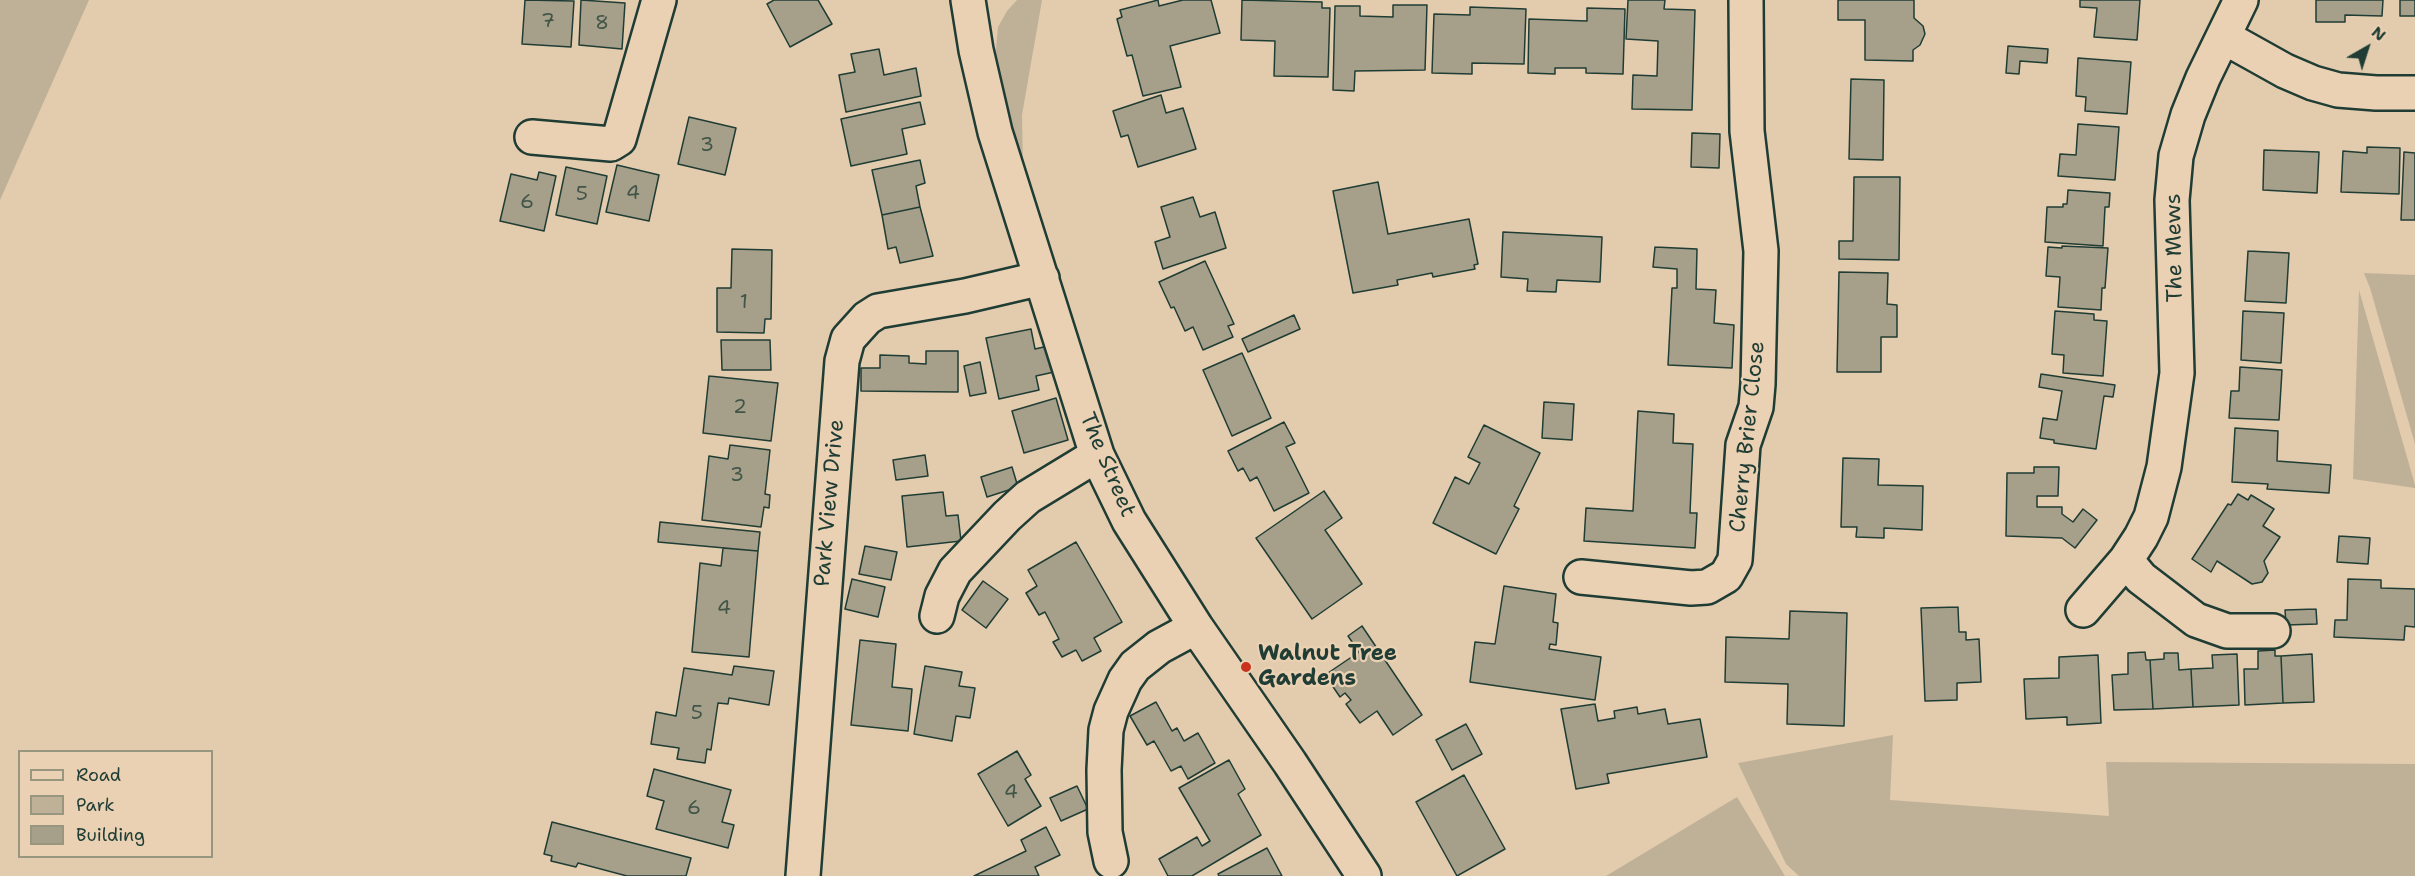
<!DOCTYPE html>
<style>
body{margin:0}
#map{position:relative;width:2415px;height:876px;overflow:hidden;background:#e3cbae;font-family:"Shantell Sans",sans-serif}
canvas{display:block}
.legend{position:absolute;left:18px;top:750px;width:195px;height:108px;box-sizing:border-box;background:#ebd1b3;border:2px solid #999680;margin:0;padding:8px 10px;list-style:none;font-size:18px;color:#1f3d34}
.legend li{display:flex;align-items:center;gap:12px;height:30px}
.legend b{width:30px;border:2px solid #999680}
.north{position:absolute;left:2337px;top:18px;width:60px;height:60px;-webkit-text-stroke:4px #ebd1b3;paint-order:stroke;rotate:39deg;font-size:16px;font-weight:700;line-height:24px;text-align:center;color:#1f3d34}
.north::after{content:'';display:block;margin:auto;width:21px;height:27px;background:#1f3d34;clip-path:polygon(50% 0,100% 100%,50% 72%,0 100%)}
</style>
<div id="map">
<canvas width="2415" height="876"></canvas>
<ul class="legend">
<li><b style="height:8px;background:#ebd1b3"></b>Road</li>
<li><b style="height:16px;background:#bfb197"></b>Park</li>
<li><b style="height:16px;background:#a69f89"></b>Building</li>
</ul>
<div class="north">N</div>
</div>
<script>
const g = document.querySelector('canvas').getContext('2d');
g.lineJoin = 'round';
function fillPath(path, color) {
  g.fillStyle = color;
  g.fill(path, 'evenodd');
}
function poly(rows) {
  const path = new Path2D();
  for (const r of rows) {
    path.moveTo(r[0], r[1]);
    for (let i = 2; i < r.length; i += 2) path.lineTo(r[i], r[i + 1]);
  }
  return path;
}
function strokePath(path, color, width, dash) {
  g.strokeStyle = color;
  g.lineWidth = width;
  g.lineCap = dash ? 'butt' : 'round';
  g.setLineDash(dash || []);
  g.stroke(path);
}
function drawText(font, color, halo, rows, align = 'center') {
  g.font = font + ' "Shantell Sans",sans-serif';
  g.lineWidth = 4.5;
  g.setLineDash([]);
  g.textBaseline = 'middle';
  g.strokeStyle = halo;
  g.fillStyle = color;
  for (const [text, x, y, turn = 0] of rows) {
    g.save();
    g.translate(x, y);
    g.rotate((+turn || 0) * Math.PI / 180);
    g.textAlign = isNaN(turn) ? turn : align;
    if (halo) g.strokeText(text, 0, 0);
    g.fillText(text, 0, 0);
    g.restore();
  }
}
fillPath(poly([
 [0,0,89,0,0,200],
 [1017,0,1042,0,1022,115,1023,170,1010,130,995,60,998,27,1007,11],
 [2364,273,2415,275,2415,444,2370,288],
 [2359,290,2415,485,2415,488,2353,479],
 [1893,735,1890,800,2109,816,2106,762,2415,764,2415,876,1799,876,1786,864,1738,763],
 [1737,797,1785,876,1606,876]
]), '#bfb197');
const building = poly([
 [525,0,574,1,571,47,522,44,525,0],
 [581,0,625,3,622,49,579,45,581,0],
 [774,0,818,0,832,24,790,47,767,4,774,0],
 [1158,0,1159,6,1183,0,1211,0,1220,33,1170,46,1181,87,1143,96,1132,55,1127,56,1117,19,1122,17,1120,10,1158,0],
 [1242,0,1322,2,1322,8,1330,8,1328,77,1274,76,1275,41,1241,40,1242,0],
 [1628,0,1665,0,1664,9,1695,10,1692,110,1632,109,1633,75,1657,76,1658,41,1626,39,1628,0],
 [1838,0,1914,0,1914,18,1923,26,1925,34,1920,45,1913,50,1913,61,1865,60,1865,20,1838,20,1838,0],
 [2080,0,2140,0,2137,40,2094,37,2097,8,2080,7,2080,0],
 [2316,0,2383,0,2382,16,2345,15,2345,22,2316,22,2316,0],
 [2400,0,2415,0,2415,16,2400,16,2400,0],
 [1393,5,1427,5,1425,70,1355,71,1354,91,1333,90,1335,6,1360,6,1360,16,1393,17,1393,5],
 [1470,7,1526,9,1524,64,1472,63,1472,74,1432,73,1434,14,1470,15,1470,7],
 [1587,8,1625,9,1623,74,1586,73,1586,68,1555,68,1555,74,1528,73,1529,19,1587,21,1587,8],
 [2008,46,2048,49,2047,63,2020,61,2019,74,2006,73,2008,46],
 [879,49,884,75,916,68,921,96,846,112,839,75,855,72,851,54,879,49],
 [2078,58,2131,62,2127,114,2085,111,2086,97,2076,96,2078,58],
 [1851,79,1884,80,1883,160,1849,159,1851,79],
 [1161,95,1166,113,1183,108,1196,149,1138,167,1128,135,1121,137,1113,111,1161,95],
 [920,102,925,124,902,129,907,154,851,166,841,119,920,102],
 [689,117,736,128,725,175,678,164,689,117],
 [2078,124,2119,127,2115,180,2058,176,2060,154,2076,155,2078,124],
 [1692,133,1720,134,1719,168,1691,167,1692,133],
 [2367,147,2400,148,2399,194,2341,192,2343,151,2367,153,2367,147],
 [2264,150,2319,152,2317,193,2263,190,2264,150],
 [2404,152,2415,153,2415,220,2401,220,2404,152],
 [920,160,925,183,916,186,920,207,882,215,872,170,920,160],
 [617,165,659,175,649,221,606,212,617,165],
 [566,167,607,176,597,224,556,215,566,167],
 [539,172,556,176,544,231,500,221,511,174,537,180,539,172],
 [1854,177,1900,177,1899,260,1839,259,1839,241,1853,241,1854,177],
 [1378,182,1388,234,1469,219,1478,264,1474,265,1475,269,1433,277,1432,273,1397,280,1398,285,1353,293,1333,191,1378,182],
 [2068,190,2110,193,2109,207,2105,207,2103,246,2045,242,2047,207,2063,207,2063,204,2067,204,2068,190],
 [1193,197,1200,217,1215,212,1226,248,1163,269,1155,242,1170,237,1161,207,1193,197],
 [920,207,933,256,900,263,896,247,888,249,882,215,920,207],
 [1503,232,1602,237,1600,282,1557,280,1556,292,1527,291,1528,279,1501,277,1503,232],
 [2062,246,2108,248,2105,288,2102,288,2101,310,2058,307,2060,277,2046,276,2048,247,2062,248,2062,246],
 [1655,247,1697,249,1696,289,1716,290,1714,323,1734,325,1732,368,1668,365,1672,288,1677,288,1677,269,1653,267,1655,247],
 [732,249,772,250,771,319,765,319,764,333,717,332,717,288,731,288,732,249],
 [2248,251,2289,253,2286,303,2245,301,2248,251],
 [1205,261,1234,324,1228,326,1233,337,1203,350,1193,327,1185,331,1174,307,1171,308,1159,282,1205,261],
 [1839,272,1888,273,1887,304,1897,305,1897,337,1881,337,1881,372,1837,372,1839,272],
 [2055,311,2094,314,2094,320,2107,321,2103,376,2063,373,2064,355,2052,354,2055,311],
 [2243,311,2284,313,2281,363,2241,360,2243,311],
 [1294,315,1300,329,1248,352,1242,339,1294,315],
 [1031,329,1035,349,1048,346,1054,372,1036,376,1039,390,999,399,986,338,1031,329],
 [721,340,770,340,771,370,722,370,721,340],
 [926,351,958,351,958,392,861,391,861,368,880,368,880,355,909,356,909,363,926,364,926,351],
 [1242,353,1271,418,1232,436,1203,370,1242,353],
 [980,362,986,393,970,396,964,366,980,362],
 [2240,367,2282,370,2279,420,2229,418,2231,391,2239,391,2240,367],
 [2041,374,2115,385,2113,397,2104,396,2096,449,2054,443,2054,440,2040,438,2043,418,2057,420,2062,391,2039,387,2041,374],
 [709,376,778,383,771,441,703,433,709,376],
 [1056,398,1068,440,1024,453,1012,411,1056,398],
 [1544,402,1574,404,1572,440,1542,438,1544,402],
 [1638,411,1674,414,1673,443,1693,444,1690,513,1697,513,1695,548,1584,541,1586,508,1633,511,1638,411],
 [1284,422,1295,443,1286,447,1309,493,1274,511,1257,477,1250,481,1243,468,1238,471,1228,451,1284,422],
 [1484,425,1540,453,1514,506,1519,509,1496,554,1433,523,1455,477,1469,484,1480,463,1468,457,1484,425],
 [2235,428,2278,431,2277,461,2331,465,2329,493,2267,489,2268,484,2232,482,2235,428],
 [730,445,770,450,765,494,770,495,769,508,764,507,761,527,702,520,709,456,728,459,730,445],
 [925,455,928,476,896,480,893,460,925,455],
 [1843,458,1879,459,1878,485,1923,486,1922,530,1884,528,1884,538,1856,537,1857,527,1841,527,1843,458],
 [1012,467,1018,487,987,497,981,477,1012,467],
 [2034,467,2059,467,2058,496,2037,496,2037,507,2062,507,2062,514,2073,522,2083,509,2097,520,2075,548,2062,538,2006,536,2007,473,2034,473,2034,467],
 [1324,491,1342,518,1325,530,1362,584,1312,619,1256,538,1324,491],
 [943,492,946,516,958,515,961,541,907,547,902,496,943,492],
 [2238,494,2248,500,2251,495,2274,509,2263,526,2280,537,2264,561,2268,573,2262,582,2252,584,2217,561,2211,572,2192,559,2228,504,2231,505,2238,494],
 [660,522,760,532,758,551,658,542,660,522],
 [2339,536,2370,538,2368,564,2337,562,2339,536],
 [1076,542,1122,622,1094,638,1101,651,1082,661,1076,650,1062,657,1053,642,1059,639,1045,612,1039,615,1026,593,1037,586,1028,570,1076,542],
 [865,546,897,552,891,580,859,574,865,546],
 [723,548,758,551,749,657,692,652,700,563,721,566,723,548],
 [852,579,885,587,878,617,845,609,852,579],
 [2348,579,2381,580,2381,588,2415,589,2415,627,2405,626,2404,640,2334,637,2335,620,2347,620,2348,579],
 [983,581,1008,599,986,628,962,610,983,581],
 [1504,586,1556,594,1553,622,1558,623,1556,645,1550,644,1549,649,1601,657,1595,700,1470,682,1475,642,1495,644,1504,586],
 [1958,607,1959,632,1966,632,1966,640,1979,639,1981,682,1957,683,1957,700,1925,701,1921,608,1958,607],
 [2316,609,2317,624,2286,625,2285,610,2316,609],
 [1790,611,1847,613,1844,726,1787,724,1788,684,1725,682,1726,637,1789,639,1790,611],
 [1362,626,1422,715,1393,735,1377,711,1360,723,1346,704,1351,700,1345,693,1340,697,1325,675,1359,652,1348,636,1362,626],
 [860,640,896,644,892,687,912,689,908,731,851,725,860,640],
 [2275,650,2275,656,2281,656,2283,703,2245,705,2244,669,2258,669,2258,651,2275,650],
 [2145,652,2146,660,2150,660,2153,709,2114,710,2112,675,2128,674,2128,653,2145,652],
 [2164,653,2178,653,2179,670,2191,669,2193,707,2153,709,2150,660,2164,659,2164,653],
 [2237,654,2239,705,2193,707,2191,669,2213,668,2212,655,2237,654],
 [2312,654,2314,702,2283,703,2281,656,2312,654],
 [2098,655,2101,723,2067,725,2067,717,2026,719,2024,679,2059,678,2059,657,2098,655],
 [734,666,774,671,769,705,729,698,728,704,718,703,711,750,707,749,705,763,677,759,679,748,651,744,656,712,676,716,684,668,732,675,734,666],
 [925,666,962,672,959,686,975,688,970,718,956,716,952,741,914,734,925,666],
 [1156,702,1172,731,1177,728,1184,741,1198,733,1215,763,1188,779,1181,766,1171,771,1154,741,1147,745,1130,716,1156,702],
 [1595,704,1598,721,1615,718,1614,711,1637,707,1638,714,1665,709,1668,724,1700,719,1707,757,1607,774,1609,783,1576,789,1561,709,1595,704],
 [1466,724,1482,754,1452,770,1436,740,1466,724],
 [1017,751,1031,775,1025,779,1041,806,1008,826,978,774,1017,751],
 [1229,760,1245,789,1238,794,1261,835,1192,876,1168,876,1159,859,1197,837,1202,846,1210,841,1179,788,1229,760],
 [654,769,731,790,722,822,734,825,728,848,656,829,664,801,647,796,654,769],
 [1464,775,1505,849,1457,876,1416,802,1464,775],
 [1077,786,1088,809,1061,821,1050,798,1077,786],
 [552,822,691,858,686,876,627,876,578,863,576,867,551,861,552,856,544,854,552,822],
 [1046,827,1060,855,1035,867,1039,876,974,876,1026,851,1021,840,1046,827],
 [1267,848,1282,876,1219,876,1218,874,1267,848]
]);
fillPath(building, '#a69f89');
strokePath(building, '#1f3d34', 1.5);
const minor = poly([
 [968,0,976,50,995,132,1097,455,1129,521,1196,627,1290,763,1364,876],
 [2224,37,2285,71,2313,83,2338,90,2376,93,2415,93],
 [532,137,611,144,619,139,659,0],
 [2126,560,2141,578,2196,620,2227,631,2273,631],
 [1581,577,1691,588,1707,587,1726,576,1735,560,1743,445,1756,407,1758,384,1761,251,1747,131,1746,0],
 [2083,610,2126,560,2141,537,2151,517,2164,467,2177,373,2172,200,2176,156,2188,115,2203,78,2241,0],
 [937,616,942,596,955,571,1007,516,1028,497,1097,455],
 [1111,861,1105,832,1104,770,1106,730,1111,711,1125,680,1135,666,1159,647,1196,627],
 [803,876,842,361,848,339,867,318,878,311,965,296,1042,278]
]);
strokePath(minor, '#1f3d34', 38);
strokePath(minor, '#ebd1b3', 33);
for (const [x, y, r, color] of [
 [1246,667,6,"#c8321e"]
]) {
  const dot = new Path2D();
  dot.arc(x, y, r, 0, 2 * Math.PI);
  g.fillStyle = color;
  g.fill(dot);
  strokePath(dot, '#ebd1b3', 2);
}
drawText('20px', '#415649', null, [
 ["7",548,22],
 ["8",602,24],
 ["3",707,146],
 ["4",633,194],
 ["5",582,195],
 ["6",527,203],
 ["1",744,303],
 ["2",740,408],
 ["3",737,476],
 ["4",724,609],
 ["5",697,714],
 ["4",1011,793],
 ["6",694,809]
]);
drawText('22px', '#1f3d34', '#ebd1b3', [
 ["The Mews",2175,248,-91],
 ["Cherry Brier Close",1748,437,-84],
 ["The Street",1107,465,67],
 ["Park View Drive",830,503,-85]
]);
drawText('bold 22px', '#1f3d34', '#ebd1b3', [
 ["Walnut Tree",1258,654],
 ["Gardens",1258,679]
], 'left');
</script>
